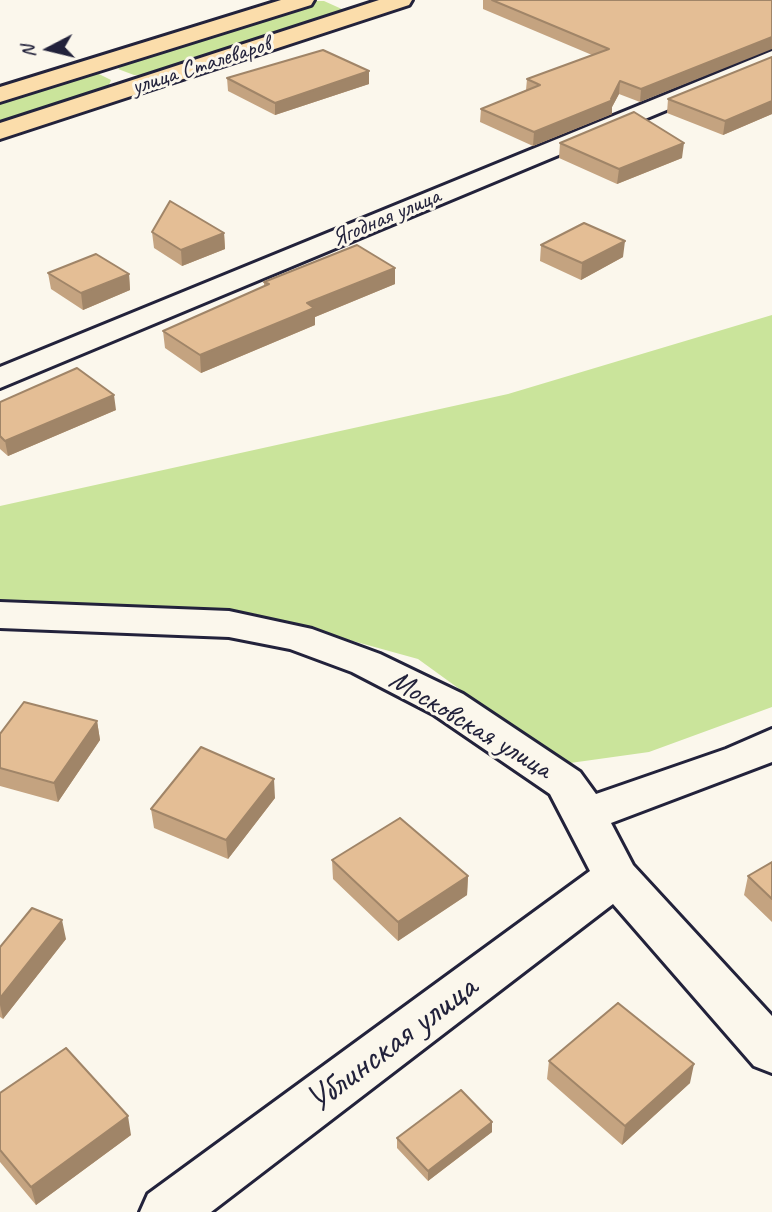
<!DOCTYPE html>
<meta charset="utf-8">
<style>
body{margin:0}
#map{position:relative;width:772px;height:1212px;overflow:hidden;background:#fbf7ec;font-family:Caveat,sans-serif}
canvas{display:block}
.north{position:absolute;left:14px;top:14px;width:70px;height:70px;-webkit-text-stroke:5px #fbf7ec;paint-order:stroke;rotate:263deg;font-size:19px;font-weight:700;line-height:28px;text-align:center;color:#22223b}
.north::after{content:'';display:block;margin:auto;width:24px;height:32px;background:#22223b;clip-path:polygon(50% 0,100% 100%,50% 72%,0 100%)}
</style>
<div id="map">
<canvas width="772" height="1212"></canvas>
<div class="north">N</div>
</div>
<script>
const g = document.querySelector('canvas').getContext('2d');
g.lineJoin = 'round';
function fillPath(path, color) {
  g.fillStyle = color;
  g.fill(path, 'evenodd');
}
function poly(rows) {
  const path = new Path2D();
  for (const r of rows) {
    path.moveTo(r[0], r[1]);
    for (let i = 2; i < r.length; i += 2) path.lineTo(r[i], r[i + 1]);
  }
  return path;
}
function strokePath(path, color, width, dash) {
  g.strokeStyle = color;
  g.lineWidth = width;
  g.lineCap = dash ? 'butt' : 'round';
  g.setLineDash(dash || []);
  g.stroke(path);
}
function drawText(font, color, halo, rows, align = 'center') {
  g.font = font + ' Caveat,sans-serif';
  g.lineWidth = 6;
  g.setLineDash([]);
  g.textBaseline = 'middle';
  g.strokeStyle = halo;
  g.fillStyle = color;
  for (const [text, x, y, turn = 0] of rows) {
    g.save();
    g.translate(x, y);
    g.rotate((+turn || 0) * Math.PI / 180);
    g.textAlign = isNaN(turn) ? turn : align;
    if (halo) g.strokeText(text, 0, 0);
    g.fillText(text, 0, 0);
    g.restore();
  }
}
fillPath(poly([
 [316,1,324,1,344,10,343,14,158,74,134,75,118,69,131,59],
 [99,74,111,80,107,90,0,125,0,99,79,75],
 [772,315,772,707,649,752,563,764,418,659,266,617,0,609,0,506,508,394]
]), '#cae49b');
const minor = poly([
 [772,51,772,66,0,388,0,367,772,51],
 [0,602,229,611,312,629,380,654,463,694,580,772,596,794,726,749,772,729,772,762,611,823,633,865,772,1016,772,1073,754,1066,613,904,211,1212,140,1212,148,1194,590,871,550,794,433,714,352,672,290,649,229,637,0,628,0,602]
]);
const major = poly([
 [281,0,314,0,311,5,0,102,0,87,281,0],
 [379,0,412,0,409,5,0,139,0,123,379,0]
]);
strokePath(minor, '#22223b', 6);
strokePath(major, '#22223b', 6);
fillPath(minor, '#fbf7ec');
fillPath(major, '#fbddab');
fillPath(poly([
 [483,0,772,0,640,102,619,94,612,107,612,114,533,146,480,122,481,109,526,90,527,79,592,55,483,9],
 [772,57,772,114,723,135,667,113,668,99],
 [227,78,369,84,275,115,228,91],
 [560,143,682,158,617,184,559,158],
 [152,232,224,233,225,249,182,266,154,248],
 [541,245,623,257,581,280,540,261],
 [395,268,395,284,315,317,315,325,201,373,165,348,163,331,264,286,264,282],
 [48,273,129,274,130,290,83,310,51,289],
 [0,402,116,410,8,456,0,449],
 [97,721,100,740,58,802,0,786,0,734],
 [275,798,228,859,154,828,151,809],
 [332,860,468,876,467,895,398,941,333,879],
 [772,862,772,922,744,895,748,876],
 [66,939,3,1019,0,1017,0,947],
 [549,1061,690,1083,622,1145,547,1079],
 [0,1093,131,1135,36,1205,0,1162],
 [492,1122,492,1132,428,1181,397,1148,397,1138]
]), '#c4a380');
fillPath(poly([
 [772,37,772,49,640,102,641,89],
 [369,71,369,84,275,115,275,103],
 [620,81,619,94,612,107,612,114,533,146,534,132,611,99],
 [772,101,772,114,723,135,725,121],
 [684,143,682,158,617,184,619,169],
 [224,233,225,249,182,266,181,250],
 [625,241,623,257,581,280,582,263],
 [395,268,395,284,315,317,315,325,201,373,200,355,307,303],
 [129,274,130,290,83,310,81,293],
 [114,395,116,410,8,456,5,441],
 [97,721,100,740,58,802,54,783],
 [274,779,275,798,228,859,226,840],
 [468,876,467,895,398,941,398,922],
 [62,920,66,939,3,1019,0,1005,0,998],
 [694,1064,690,1083,622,1145,625,1126],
 [128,1116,131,1135,36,1205,31,1187],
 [492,1122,492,1132,428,1181,428,1171]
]), '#a08568');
const building = poly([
 [492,0,772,0,772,37,641,89,620,81,611,99,613,100,534,132,481,109,540,85,527,79,609,49,492,0],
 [323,50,369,71,275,103,227,78,323,50],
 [772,57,772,101,725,121,668,99,772,57],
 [634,112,684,143,619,169,560,143,634,112],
 [170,201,224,233,181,250,152,232,170,201],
 [584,223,625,241,582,263,541,245,584,223],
 [357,245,395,268,307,303,314,308,200,355,163,331,269,284,264,282,357,245],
 [96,254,129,274,81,293,48,273,96,254],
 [77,368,114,395,5,441,0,436,0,402,77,368],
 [24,702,97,721,54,783,0,768,0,734,24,702],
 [201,747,274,779,226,840,151,809,201,747],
 [400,818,468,876,398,922,332,860,400,818],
 [772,862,772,899,748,876,772,862],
 [32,908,62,920,0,998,0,947,32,908],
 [618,1003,694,1064,625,1126,549,1061,618,1003],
 [66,1048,128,1116,31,1187,0,1150,0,1093,66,1048],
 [461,1090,492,1122,428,1171,397,1138,461,1090]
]);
fillPath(building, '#e4be95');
strokePath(building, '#a08568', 2);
drawText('24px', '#22223b', '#fbf7ec', [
 ["улица Сталеваров",201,66,-18],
 ["Ягодная улица",386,218,-23]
]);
drawText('30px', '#22223b', '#fbf7ec', [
 ["Московская улица",470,725,31]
]);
drawText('37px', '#22223b', '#fbf7ec', [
 ["Ублинская улица",392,1045,-37]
]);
</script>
